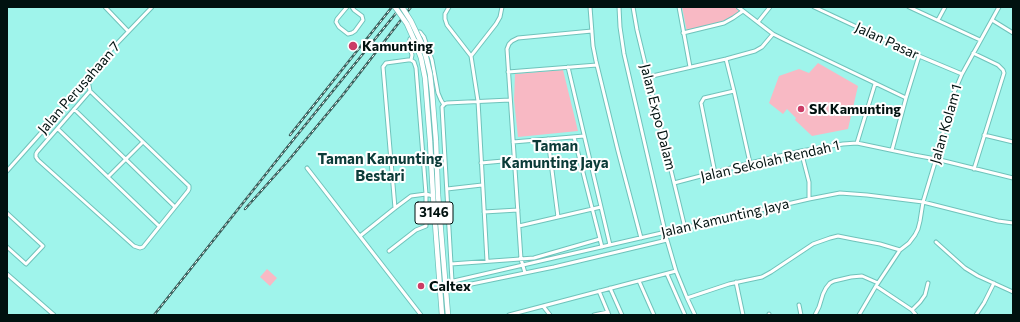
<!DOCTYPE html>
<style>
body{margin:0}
#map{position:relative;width:1020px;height:322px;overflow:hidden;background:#9ff4eb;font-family:Commissioner,sans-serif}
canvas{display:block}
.frame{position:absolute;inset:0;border:8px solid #00110f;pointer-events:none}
</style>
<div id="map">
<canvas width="1020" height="322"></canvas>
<div class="frame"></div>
</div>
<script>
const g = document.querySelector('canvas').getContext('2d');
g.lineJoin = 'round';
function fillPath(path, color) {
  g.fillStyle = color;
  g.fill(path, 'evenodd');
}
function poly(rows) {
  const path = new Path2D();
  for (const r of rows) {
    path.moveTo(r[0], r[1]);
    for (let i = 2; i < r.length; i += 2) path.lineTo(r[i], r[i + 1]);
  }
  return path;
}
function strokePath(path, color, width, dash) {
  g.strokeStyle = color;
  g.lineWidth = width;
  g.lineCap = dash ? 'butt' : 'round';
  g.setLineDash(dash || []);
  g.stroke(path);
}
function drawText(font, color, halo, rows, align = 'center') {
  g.font = font + ' Commissioner,sans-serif';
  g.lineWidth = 4;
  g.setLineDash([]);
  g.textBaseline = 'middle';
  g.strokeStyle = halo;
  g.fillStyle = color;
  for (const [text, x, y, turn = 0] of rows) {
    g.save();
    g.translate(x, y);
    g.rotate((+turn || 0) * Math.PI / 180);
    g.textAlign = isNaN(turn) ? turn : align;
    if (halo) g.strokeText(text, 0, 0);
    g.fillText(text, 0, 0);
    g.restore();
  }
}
fillPath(poly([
 [682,7,735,7,739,11,735,15,726,20,687,32],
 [818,63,858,86,848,129,812,136,795,120,796,118,787,109,783,114,769,103,779,76,799,69,809,73],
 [563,70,578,131,518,137,514,100,515,74],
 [267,269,277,278,270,286,260,277]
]), '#f8b9c4');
const street = poly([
 [105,7,128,31],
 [347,7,337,19,336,22,339,27,348,34,352,33,355,31,363,20,362,16,354,10,352,7],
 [449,7,445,14,445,19,447,25,471,56],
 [590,7,593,46,596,61,618,151,641,238],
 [619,7,620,27,624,54,667,240,676,271,687,298,695,315],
 [633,7,637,30,685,228],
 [679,7,690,67],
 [738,7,773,34,785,40,906,98],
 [814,7,919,56,962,74],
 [909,7,980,40],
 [938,20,945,7],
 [992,20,1013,33],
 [758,22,770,7],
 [683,33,724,23,733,18,743,11],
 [973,53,998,65,1003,70,1004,73,974,169],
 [726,59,734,91,750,163],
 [411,60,412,55,409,44,410,39,418,32,420,32,424,37,432,60,438,93,441,100,444,105],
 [568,67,610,245],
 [508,72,597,65],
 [648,77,726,59,755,51,762,47,773,34],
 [88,80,90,91,189,186,189,189,188,191,143,247,140,248,134,246,38,160,36,157,36,154,37,152,90,91],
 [74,109,175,207],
 [58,129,159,226],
 [984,135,1013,142],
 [574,137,602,247],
 [548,139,558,217],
 [513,142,584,136],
 [857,143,875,84],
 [892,150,906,98,919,56],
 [801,151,809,182,809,199],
 [481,163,514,160],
 [307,168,421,315],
 [7,171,88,80,105,56,152,7],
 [715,173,701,103,704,98,734,91],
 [108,177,143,142],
 [674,183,750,163,801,151,843,144,857,143,914,155,936,159,1013,178],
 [447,189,482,185],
 [484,212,518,210],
 [7,213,43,246,26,264,7,247],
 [519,226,601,207],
 [360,236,395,208,411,196,426,194,433,196],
 [936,242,965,268,978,276,1013,292],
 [389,251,416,230,426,226,426,194,416,68,414,62,411,60,408,60,386,63,383,67,395,208],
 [487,261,478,101,471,56,496,24,500,17,502,7],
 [451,264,534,258,600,239],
 [525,273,521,259,507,49,509,44,512,41,518,38,592,31],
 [7,274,54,315],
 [667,274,685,315],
 [452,281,442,107,444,104,447,103,510,100],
 [639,281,654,315],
 [736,282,743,315],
 [445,283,809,199,840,193,867,195,923,202,998,221,1013,223],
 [876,286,912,310,916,315],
 [457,287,554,267,667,240],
 [610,288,622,315],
 [599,291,609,315],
 [687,298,729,284,762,277,771,272,813,244,830,238,838,236,853,239,880,244,900,250],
 [799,305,801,315],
 [543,306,550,315],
 [912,310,920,302,925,295,928,283],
 [769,314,769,315],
 [509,315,676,271],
 [594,315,608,312],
 [815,315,819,307,823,294,826,288,830,283,834,281,851,277,862,276,878,283],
 [859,315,876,286,900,250,909,243,915,235,918,229,920,221,923,202,936,159,953,95,962,74,999,7],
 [976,315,984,303,994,283]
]);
const primary = poly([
 [430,141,433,196,442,315],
 [436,141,438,195,448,315]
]);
strokePath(street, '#6fc3bb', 5);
strokePath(primary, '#6fc3bb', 6);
strokePath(street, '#fff', 3);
strokePath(primary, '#fff', 4.5);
const rail = poly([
 [290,135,392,7],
 [245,209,288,161,342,96,411,7],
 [154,315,285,150,401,7]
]);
strokePath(rail, '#375f5b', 2.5);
strokePath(rail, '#fff', 1, [3]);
const primaryBridge = poly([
 [395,7,407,24,415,42,421,58,425,78,430,141],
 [402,7,411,21,421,42,426,57,430,74,432,92,436,141]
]);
strokePath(primaryBridge, '#6fc3bb', 6, []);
strokePath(primaryBridge, '#fff', 4.5);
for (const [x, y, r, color] of [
 [353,46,5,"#cb3c65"],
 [801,109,4,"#cb3c65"],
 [421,286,4,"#cb3c65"]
]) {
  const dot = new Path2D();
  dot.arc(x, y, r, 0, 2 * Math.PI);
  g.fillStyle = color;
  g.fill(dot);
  strokePath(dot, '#fff', 1.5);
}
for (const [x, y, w] of [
 [434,213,38]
]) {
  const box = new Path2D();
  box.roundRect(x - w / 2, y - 11, w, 22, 3);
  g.fillStyle = '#fff';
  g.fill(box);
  strokePath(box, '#00110f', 1);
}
drawText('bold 13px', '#00110f', null, [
 ["3146",434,213]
]);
drawText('14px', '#00110f', '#fff', [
 ["Jalan Pasar",887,41,25],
 ["Jalan Perusahaan 7",79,88,-49],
 ["Jalan Expo Dalam",658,117,76],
 ["Jalan Kolam 1",946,124,-74],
 ["Jalan Sekolah Rendah 1",770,161,-13],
 ["Jalan Kamunting Jaya",725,218,-13]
]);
drawText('bold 14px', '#00110f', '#fff', [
 ["Kamunting",362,46],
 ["SK Kamunting",809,109],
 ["Caltex",429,286]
], 'left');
drawText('bold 15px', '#0b3b38', '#fff', [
 ["Taman",555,146],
 ["Kamunting Jaya",555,163],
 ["Taman Kamunting",380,159],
 ["Bestari",380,176]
]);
</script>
